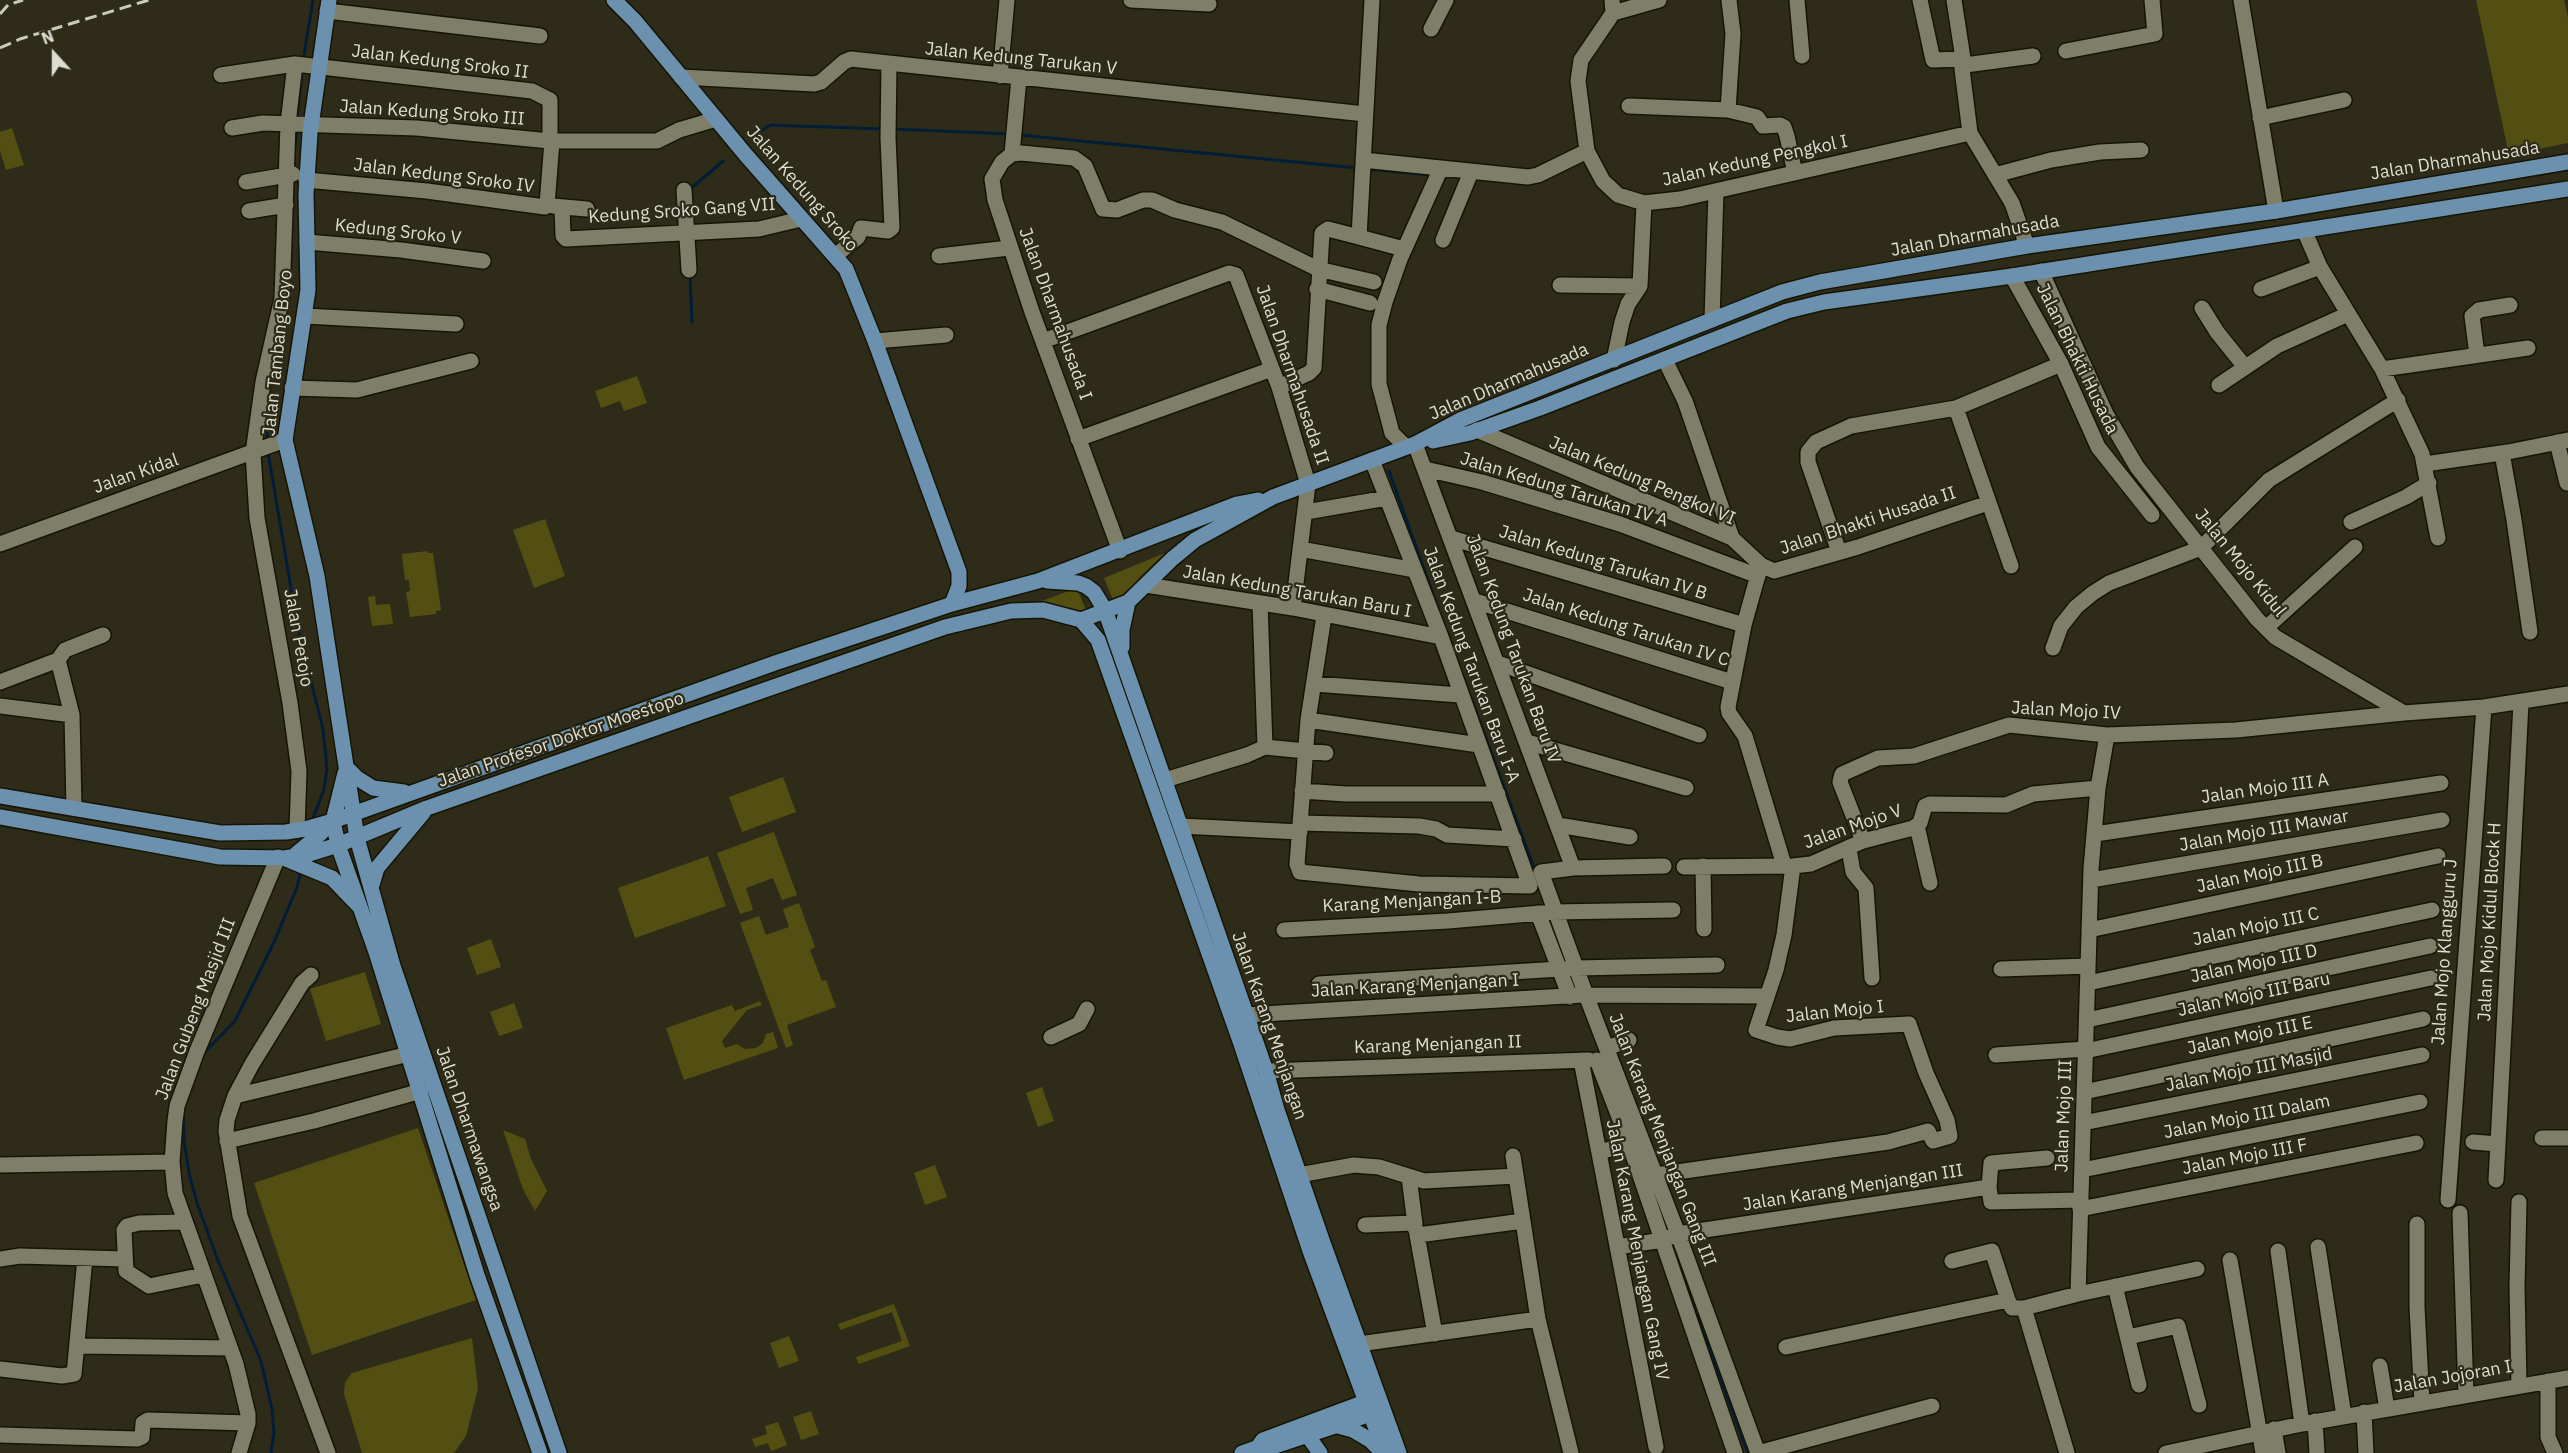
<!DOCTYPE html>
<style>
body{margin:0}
#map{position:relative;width:2568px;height:1453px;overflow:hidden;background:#2e2c19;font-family:"IBM Plex Sans",sans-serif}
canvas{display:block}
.north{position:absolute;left:24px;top:24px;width:60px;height:60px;-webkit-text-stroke:4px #2e2c19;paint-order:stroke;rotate:339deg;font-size:16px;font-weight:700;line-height:24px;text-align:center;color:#ddddd1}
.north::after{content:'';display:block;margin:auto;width:21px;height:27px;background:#ddddd1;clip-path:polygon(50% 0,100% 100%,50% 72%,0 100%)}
</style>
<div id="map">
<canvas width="2568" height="1453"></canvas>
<div class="north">N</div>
</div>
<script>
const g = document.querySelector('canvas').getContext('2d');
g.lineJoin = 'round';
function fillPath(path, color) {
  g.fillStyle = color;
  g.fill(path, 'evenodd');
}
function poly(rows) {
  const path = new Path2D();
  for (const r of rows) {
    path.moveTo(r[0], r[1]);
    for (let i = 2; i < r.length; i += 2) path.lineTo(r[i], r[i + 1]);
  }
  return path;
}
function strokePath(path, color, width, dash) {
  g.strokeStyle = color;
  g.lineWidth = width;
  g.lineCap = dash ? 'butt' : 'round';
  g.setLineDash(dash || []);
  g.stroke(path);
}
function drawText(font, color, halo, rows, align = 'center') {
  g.font = font + ' "IBM Plex Sans",sans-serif';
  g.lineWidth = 4.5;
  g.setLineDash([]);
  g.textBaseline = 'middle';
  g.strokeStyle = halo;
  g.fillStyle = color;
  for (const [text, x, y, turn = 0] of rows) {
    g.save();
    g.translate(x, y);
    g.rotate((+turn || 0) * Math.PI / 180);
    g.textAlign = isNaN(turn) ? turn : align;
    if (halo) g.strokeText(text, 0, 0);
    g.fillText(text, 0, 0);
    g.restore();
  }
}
fillPath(poly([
 [2476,0,2564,0,2568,17,2568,143,2509,155],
 [12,128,24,165,6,170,0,151,0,132],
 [637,376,647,403,624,411,620,401,601,408,595,391],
 [545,519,565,576,534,588,513,530],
 [428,551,428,553,433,553,441,610,436,611,436,614,410,617,406,592,410,591,409,580,405,580,402,554],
 [1165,553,1140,577,1126,600,1115,605,1104,578],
 [1077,588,1088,615,1039,602],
 [375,596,376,605,390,604,393,624,372,626,368,597],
 [783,777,796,812,742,832,729,797],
 [774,832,797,895,782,900,773,878,746,888,753,910,740,914,717,853],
 [708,856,726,906,635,938,618,888],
 [799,903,815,947,810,950,822,981,826,980,836,1007,787,1025,793,1045,786,1048,740,923,759,916,766,935,789,927,783,909],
 [491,939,501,967,477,975,467,948],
 [365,972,381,1024,326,1041,310,989],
 [760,1001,762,1005,747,1010,722,1041,725,1048,737,1044,745,1049,756,1048,763,1043,766,1034,773,1032,778,1048,684,1080,666,1028,732,1005,735,1011],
 [514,1003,523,1028,499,1036,490,1012],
 [1042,1087,1054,1121,1038,1127,1026,1093],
 [418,1128,476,1300,312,1355,254,1183],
 [503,1130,525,1139,531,1159,547,1191,535,1211,523,1189],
 [935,1165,947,1197,925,1205,914,1173],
 [894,1304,910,1346,859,1364,856,1357,902,1341,892,1312,840,1330,838,1324],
 [789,1336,799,1361,779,1368,770,1343],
 [472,1338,478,1388,466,1436,454,1453,362,1453,344,1394,345,1382,352,1373],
 [811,1411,819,1434,801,1440,793,1417],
 [778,1422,787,1445,771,1451,768,1443,755,1447,752,1439,767,1434,765,1426]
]), '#534f12');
strokePath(poly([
 [303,61,313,0],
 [297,118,302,71],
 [894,129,1010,134],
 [1020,135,1357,168],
 [752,137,770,125,884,129],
 [294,154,297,127],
 [1366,169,1431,175],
 [689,190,723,161],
 [690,276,692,322],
 [267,407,267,443],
 [268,452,298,630,323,729,327,768,324,789,312,821],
 [1389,471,1438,608],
 [1464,679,1536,873],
 [203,1054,235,1021,275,940,297,887,301,871],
 [183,1110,184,1141,189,1173,197,1203,217,1258,261,1361,272,1409,274,1432,271,1453],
 [1675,1254,1748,1453]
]), '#021d37', 3);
const minor = poly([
 [1131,0,1209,4],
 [1612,0,1613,13,1581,60,1578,81,1587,151,1603,181,1618,195,1644,203,1680,199,1970,133],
 [1797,0,1802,56],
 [1920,0,1933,60,1963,59],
 [1954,0,1964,65],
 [2241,0,2276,211],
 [327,11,540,36],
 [1613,13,1659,0],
 [1431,29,1446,0],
 [2066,51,2155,34,2152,0],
 [295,64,288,124,282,298,263,382,253,453,257,518,290,703,299,771,297,830],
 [221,75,295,64,532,91,550,100,550,141],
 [1000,76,1007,0],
 [681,77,814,84,821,82,844,62,851,59,1365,114],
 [1629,106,1728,110,1757,117,1763,126,1780,125,1784,127,1787,136,1795,173],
 [1728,110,1733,34,1729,0],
 [2260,118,2344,100],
 [232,128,263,123,417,128,550,141,657,141,679,130,716,119],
 [1012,154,1019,78],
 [1363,160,1528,177,1538,175,1587,151],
 [1995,175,2051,160,2100,152,2141,150],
 [306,180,427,191,545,207,547,205,552,141],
 [246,182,293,174],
 [684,190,689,270],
 [553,206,587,209],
 [562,207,563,236,566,239,759,229,801,219],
 [249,211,286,205],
 [2304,230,2320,267,2382,369,2422,454,2438,538],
 [1359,237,1400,248],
 [1443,240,1471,172],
 [307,242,401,250,483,261],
 [2027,246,2012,203,1970,133,1962,69,1965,65,2033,56],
 [835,256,858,237,861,228,888,231,892,228,888,138,889,64],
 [939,256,1009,248],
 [2041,271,2106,414,2137,467,2257,619,2275,637,2404,713,2484,707,2568,694],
 [2012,276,2061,364,2098,447,2152,515],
 [1560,285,1640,286],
 [1317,289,1370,303],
 [2261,289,2320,267],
 [2202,308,2217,332,2245,367],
 [305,316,456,324],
 [1712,320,1716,191],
 [875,341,946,335],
 [1043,341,1229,273,1236,275,1279,387,1308,484,1293,608],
 [2477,355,2472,316,2479,310,2510,305],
 [1614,360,1622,322,1628,304,1640,286,1644,203],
 [1665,360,1685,401,1732,538],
 [2382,369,2528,348],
 [2219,385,2277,346,2348,314],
 [1279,387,1309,373,1314,368,1322,233,1328,229,1359,237,1372,0],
 [292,388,357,390,471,361],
 [1956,408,2011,566],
 [1477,430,1732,538,1761,565,1774,571,1858,547,1988,503],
 [1078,439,1272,369],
 [2557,442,2567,483],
 [1415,444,1573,868],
 [1406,447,1392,433,1379,384,1379,325,1385,302,1400,259,1441,168],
 [2502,453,2514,520,2530,632],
 [2425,464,2508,452,2568,440],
 [1425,469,1482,482,1620,524,1758,576],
 [1306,512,1387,498],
 [2351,522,2406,497,2429,483],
 [1451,538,1744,625],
 [0,544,285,440],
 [1300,549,1415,570],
 [1120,551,1032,312,995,200,992,179,1002,162,1012,154,1021,153,1074,158,1085,166,1103,209,1117,210,1143,200,1152,200,1175,210,1222,222,1318,269,1374,282],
 [1839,552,1808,462,1808,452,1816,442,1851,426,1956,408,2061,364],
 [1760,568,1744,625,1728,707,1729,713,1745,736,1784,865],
 [1146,585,1293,608,1441,637],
 [1475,601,1732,682],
 [1260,603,1265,747],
 [1324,616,1308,720,1297,864,1300,872,1419,884,1530,886,1441,637,1372,460],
 [2266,628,2355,547],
 [2053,648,2061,626,2076,607,2093,593,2109,583,2201,548,2269,480,2398,400],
 [58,660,72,715,74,808],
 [1498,663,1699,735],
 [0,682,58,660,65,650,103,635],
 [1314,684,1460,695],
 [0,706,72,715],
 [1308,720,1479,745],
 [1527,742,1686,788],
 [1165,780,1247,755,1265,747,1326,753],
 [1302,791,1346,794,1498,794],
 [1300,823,1419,826,1436,829,1447,835,1514,839],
 [1558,825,1630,837],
 [1181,826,1300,832],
 [1917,826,1930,883],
 [2095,834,2441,783],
 [1863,841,1840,782,1842,774,1878,758,1914,756,2009,725,2107,735,2236,730,2404,713],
 [1849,849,1853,872,1866,888,1872,978],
 [1664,866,1573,868,1541,872,1586,995,1678,1234,1758,1453],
 [1703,866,1704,929],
 [1684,867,1793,866,1811,864,1863,841,1913,828,1920,823,1925,806,1930,804,2006,805,2033,794,2098,788],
 [2091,880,2442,820],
 [1538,913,1570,997],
 [1284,930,1448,921,1553,912,1673,910],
 [2089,930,2438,856],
 [2001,969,2088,966],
 [311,975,302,983,252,1064,235,1096,227,1120,226,1131,240,1216,328,1453],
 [2088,983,2432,910],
 [1319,984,1576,968,1717,965],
 [1246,1015,1583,995,1766,996],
 [2087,1020,2430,946],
 [1051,1037,1079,1024,1087,1009],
 [1607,1048,1629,1040],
 [2085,1051,2431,978],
 [1996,1055,2086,1049],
 [1581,1060,1656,1447],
 [1597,1060,1628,1140,1735,1453],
 [1266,1071,1589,1060],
 [2084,1092,2423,1019],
 [235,1096,409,1054],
 [2083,1123,2422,1055],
 [2542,1138,2568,1138],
 [227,1141,314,1121,421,1091],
 [2473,1142,2498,1144,2521,703],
 [1599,1152,1629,1144],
 [1513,1156,1538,1319,1571,1453],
 [2047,1158,1991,1163,1989,1187,1991,1202,2081,1200],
 [0,1165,172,1162],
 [2082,1170,2420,1102],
 [1299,1175,1354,1165,1379,1167,1424,1181,1516,1176],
 [1656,1175,1888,1142,1928,1131,1933,1141,1950,1136,1947,1120,1926,1073,1909,1024,1834,1028,1790,1039,1777,1037,1756,1030,1776,970,1784,935,1793,866],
 [1409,1177,1415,1224],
 [2496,1180,2498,1144],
 [2448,1200,2484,707],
 [2519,1202,2517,1286,2519,1386],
 [2080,1209,2416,1143],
 [2460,1213,2466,1395],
 [185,1222,139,1223,127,1226,124,1230,126,1271,149,1286,203,1275],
 [2417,1224,2417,1307,2422,1403],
 [1365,1225,1413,1223,1418,1235,1523,1221],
 [1417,1235,1435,1334],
 [1617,1247,1663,1240,1678,1234,1989,1187],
 [2318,1247,2344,1416],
 [2278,1251,2302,1424],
 [0,1259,20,1256,125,1259],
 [2230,1260,2263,1453],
 [1952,1261,1992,1251,2008,1300],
 [2115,1286,2139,1385],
 [2078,1294,2197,1269],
 [2128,1337,2178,1326,2199,1405],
 [1359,1344,1538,1319],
 [78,1346,230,1348],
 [1786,1347,2008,1300,2012,1308,2024,1308],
 [2380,1366,2387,1409],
 [0,1369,62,1376,74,1374,85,1258],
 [2548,1381,2548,1437,2555,1453],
 [2364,1412,2366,1453],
 [2315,1421,2317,1453],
 [2274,1429,2278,1453],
 [0,1435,137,1439,142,1437,143,1423,148,1420,248,1423],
 [239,1453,248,1423,248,1414,236,1364,175,1193,172,1162,175,1121,177,1106,197,1051,278,857],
 [1758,1453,1932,1406],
 [2067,1453,2024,1308,2078,1294,2091,869,2098,788,2107,735],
 [2166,1453,2302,1424,2568,1378]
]);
const major = poly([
 [329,0,310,133,306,194,308,290,285,440,317,576,357,838,393,966,559,1453],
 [614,0,635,21,745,154,846,269,875,341,959,572,959,586,952,604],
 [1433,441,1470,433,1540,408,1787,311,1824,302,2012,276,2568,189],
 [1047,581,1078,583,1086,586,1094,592,1105,610,1266,1071,1277,1110,1322,1240,1399,1453],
 [1081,620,1098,640,1240,1041,1310,1251,1385,1453],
 [1122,647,1122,630,1128,602],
 [346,767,357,778,373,788,404,792],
 [0,796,220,833,286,832,305,829,333,821,775,663,952,604,1038,581,1237,504,1258,500],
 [0,817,220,857,284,858,309,854,338,845,427,808,945,627,1011,611,1043,610,1081,620,1128,602,1172,559,1195,540,1273,497,1415,444,1460,420,1782,292,1820,282,2027,246,2276,211,2568,162],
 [333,821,338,845,376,952,477,1275,540,1453],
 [296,854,319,835,333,821,345,773],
 [286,859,332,878,358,905],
 [372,885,377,868,423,813],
 [1338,1426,1353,1430,1370,1440,1381,1451],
 [1308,1436,1320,1453],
 [1260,1444,1263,1440,1373,1399],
 [1242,1453,1256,1448,1266,1449,1377,1412]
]);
strokePath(minor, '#161504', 18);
strokePath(major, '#161504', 18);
strokePath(minor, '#7f7e68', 15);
strokePath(major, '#6c91af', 15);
strokePath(poly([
 [0,14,8,5,23,0],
 [0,48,20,39,149,0]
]), '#cacabd', 3, [12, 6]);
drawText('18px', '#ddddd1', '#2e2c19', [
 ["Jalan Kedung Tarukan V",1021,59,6],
 ["Jalan Kedung Sroko II",440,62,7],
 ["Jalan Kedung Sroko III",432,113,4],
 ["Jalan Kedung Pengkol I",1755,161,-12],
 ["Jalan Dharmahusada",2455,161,-9],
 ["Jalan Kedung Sroko IV",444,176,7],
 ["Jalan Kedung Sroko",802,189,49],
 ["Kedung Sroko Gang VII",682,211,-4],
 ["Kedung Sroko V",398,232,6],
 ["Jalan Dharmahusada",1975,236,-10],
 ["Jalan Dharmahusada I",1055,314,70],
 ["Jalan Tambang Boyo",278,353,-84],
 ["Jalan Bhakti Husada",2077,359,64],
 ["Jalan Dharmahusada II",1292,375,71],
 ["Jalan Dharmahusada",1509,382,-23],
 ["Jalan Kidal",136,474,-19],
 ["Jalan Kedung Pengkol VI",1642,481,23],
 ["Jalan Kedung Tarukan IV A",1564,490,17],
 ["Jalan Bhakti Husada II",1868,521,-18],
 ["Jalan Kedung Tarukan IV B",1603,563,17],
 ["Jalan Mojo Kidul",2240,563,51],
 ["Jalan Kedung Tarukan Baru I",1297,592,10],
 ["Jalan Kedung Tarukan IV C",1626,628,18],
 ["Jalan Petojo",298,638,80],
 ["Jalan Kedung Tarukan Baru IV",1513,649,70],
 ["Jalan Kedung Tarukan Baru I-A",1471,665,70],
 ["Jalan Mojo IV",2066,711,3],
 ["Jalan Profesor Doktor Moestopo",561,740,-19],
 ["Jalan Mojo III A",2265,789,-8],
 ["Jalan Mojo V",1853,827,-19],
 ["Jalan Mojo III Mawar",2264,831,-10],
 ["Jalan Mojo III B",2260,874,-12],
 ["Karang Menjangan I-B",1412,902,-3],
 ["Jalan Mojo Kidul Block H",2490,922,-87],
 ["Jalan Mojo III C",2256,927,-12],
 ["Jalan Mojo Klangguru J",2445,952,-86],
 ["Jalan Mojo III D",2254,964,-12],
 ["Jalan Karang Menjangan I",1415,986,-3],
 ["Jalan Mojo III Baru",2254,995,-12],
 ["Jalan Gubeng Masjid III",196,1009,-69],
 ["Jalan Mojo I",1835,1012,-6],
 ["Jalan Karang Menjangan",1269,1026,71],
 ["Jalan Mojo III E",2250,1036,-12],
 ["Karang Menjangan II",1438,1045,-2],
 ["Jalan Mojo III Masjid",2249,1070,-11],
 ["Jalan Mojo III",2064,1116,-88],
 ["Jalan Mojo III Dalam",2247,1117,-11],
 ["Jalan Dharmawangsa",469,1129,71],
 ["Jalan Karang Menjangan Gang III",1662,1140,69],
 ["Jalan Mojo III F",2245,1157,-11],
 ["Jalan Karang Menjangan III",1853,1188,-9],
 ["Jalan Karang Menjangan Gang IV",1637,1250,79],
 ["Jalan Jojoran I",2453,1377,-10]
]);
</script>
